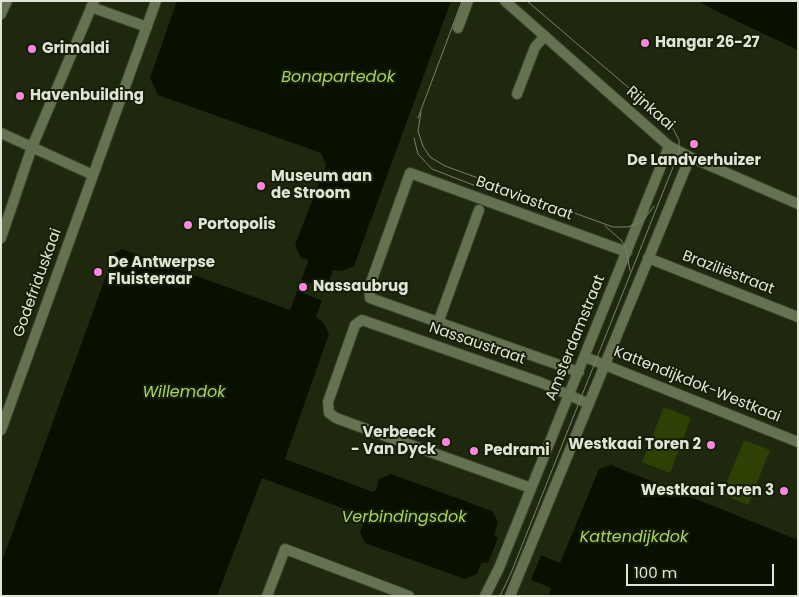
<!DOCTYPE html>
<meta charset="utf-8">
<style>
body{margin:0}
#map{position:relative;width:799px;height:597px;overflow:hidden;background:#1e280f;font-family:Poppins,sans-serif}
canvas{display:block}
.frame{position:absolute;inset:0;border:2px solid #dee5d5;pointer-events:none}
.scale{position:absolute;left:626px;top:564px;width:148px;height:22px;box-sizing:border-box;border:2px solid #dee5d5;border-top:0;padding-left:6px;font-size:15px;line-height:18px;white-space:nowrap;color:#dee5d5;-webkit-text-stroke:4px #151e06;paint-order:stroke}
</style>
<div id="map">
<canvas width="799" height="597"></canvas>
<div class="frame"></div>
<div class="scale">100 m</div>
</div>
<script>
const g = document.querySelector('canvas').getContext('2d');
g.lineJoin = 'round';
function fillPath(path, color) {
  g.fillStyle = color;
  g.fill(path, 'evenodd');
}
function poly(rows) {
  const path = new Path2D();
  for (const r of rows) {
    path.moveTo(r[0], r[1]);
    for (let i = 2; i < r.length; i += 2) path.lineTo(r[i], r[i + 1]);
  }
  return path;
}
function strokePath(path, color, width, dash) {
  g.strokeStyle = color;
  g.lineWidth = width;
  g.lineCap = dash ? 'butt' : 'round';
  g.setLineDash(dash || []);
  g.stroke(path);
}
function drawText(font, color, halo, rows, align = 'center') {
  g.font = font + ' Poppins,sans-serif';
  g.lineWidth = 4;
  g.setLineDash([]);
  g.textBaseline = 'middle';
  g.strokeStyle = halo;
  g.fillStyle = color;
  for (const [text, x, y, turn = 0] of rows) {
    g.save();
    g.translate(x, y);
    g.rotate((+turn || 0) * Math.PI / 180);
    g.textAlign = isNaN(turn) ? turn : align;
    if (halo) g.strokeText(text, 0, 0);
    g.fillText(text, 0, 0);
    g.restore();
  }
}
fillPath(poly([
 [664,407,691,418,670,473,642,462],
 [744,440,770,450,748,505,722,494]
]), '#2e4105');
fillPath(poly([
 [177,1,451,1,354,266,342,271,333,270,316,317,323,322,329,334,285,459,373,492,376,490,379,479,391,474,492,511,498,522,494,536,560,563,599,469,611,465,798,540,798,596,548,596,551,589,549,587,485,562,481,564,477,574,465,579,365,543,360,532,365,519,363,516,262,478,217,596,1,596,1,564,114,254,122,249,290,310,308,262,307,259,301,258,295,245,326,165,321,153,158,95,150,78],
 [698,1,798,1,798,50,722,14]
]), '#081100');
fillPath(poly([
 [299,279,327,289,323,301,295,290],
 [499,536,542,553,530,582,487,565]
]), '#1e280f');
const minor = poly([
 [91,7,147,27],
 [458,28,468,1],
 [517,94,535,47,545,36],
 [1,133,93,175],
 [1,238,32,147,94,1],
 [648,258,798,317],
 [438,323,479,210],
 [585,357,798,442],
 [579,372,370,298,369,288,410,173,627,252],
 [1,430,156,1],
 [531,488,355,425,336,418,329,413,328,402,355,325,362,320,542,383,589,404],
 [267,596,285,549,409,596]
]);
const tertiary = poly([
 [505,1,669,146,690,157,798,204],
 [1,14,7,1],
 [485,596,499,568,669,146],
 [510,596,690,157]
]);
strokePath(minor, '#39422b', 12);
strokePath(tertiary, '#39422b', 12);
strokePath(minor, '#647251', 10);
strokePath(tertiary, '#647251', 10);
strokePath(poly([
 [421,112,418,131,423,146,430,157,445,166,613,227,628,227,638,223,645,218,654,206],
 [418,118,462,1],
 [414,138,418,154,432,169,494,193,512,194],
 [605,226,621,240,626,248,630,271],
 [500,596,511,573,679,152,679,140,670,123,527,1]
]), '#79816c', 1);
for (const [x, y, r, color] of [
 [645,43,5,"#fd86e1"],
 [32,49,5,"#fd86e1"],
 [20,96,5,"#fd86e1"],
 [694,144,5,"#fd86e1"],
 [261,186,5,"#fd86e1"],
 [188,225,5,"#fd86e1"],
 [98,272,5,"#fd86e1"],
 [303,287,5,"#fd86e1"],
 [446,442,5,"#fd86e1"],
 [711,445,5,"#fd86e1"],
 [474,451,5,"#fd86e1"],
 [784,491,5,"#fd86e1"]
]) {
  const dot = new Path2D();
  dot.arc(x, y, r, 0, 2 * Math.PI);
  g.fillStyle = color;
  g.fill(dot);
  strokePath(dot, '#151e06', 2);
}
drawText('bold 15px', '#dee5d5', '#151e06', [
 ["Hangar 26-27",655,43],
 ["Grimaldi",42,49],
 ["Havenbuilding",30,96],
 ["De Landverhuizer",694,161,"center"],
 ["Museum aan",271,177],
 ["de Stroom",271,194],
 ["Portopolis",198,225],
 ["De Antwerpse",108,263],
 ["Fluisteraar",108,280],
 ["Nassaubrug",313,287],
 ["Verbeeck",436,433,"right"],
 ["- Van Dyck",436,450,"right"],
 ["Westkaai Toren 2",701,445,"right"],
 ["Pedrami",484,451],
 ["Westkaai Toren 3",774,491,"right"]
], 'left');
drawText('15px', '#dee5d5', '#151e06', [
 ["Rijnkaai",650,109,41],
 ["Bataviastraat",524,199,20],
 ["Braziliëstraat",728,273,21],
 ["Godefriduskaai",38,283,-70],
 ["Amsterdamstraat",576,338,-68],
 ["Nassaustraat",477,344,19],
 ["Kattendijkdok-Westkaai",697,385,22]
]);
drawText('italic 16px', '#a7d162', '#151e06', [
 ["Bonapartedok",338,78],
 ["Willemdok",184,393],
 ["Verbindingsdok",404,518],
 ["Kattendijkdok",634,538]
]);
</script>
